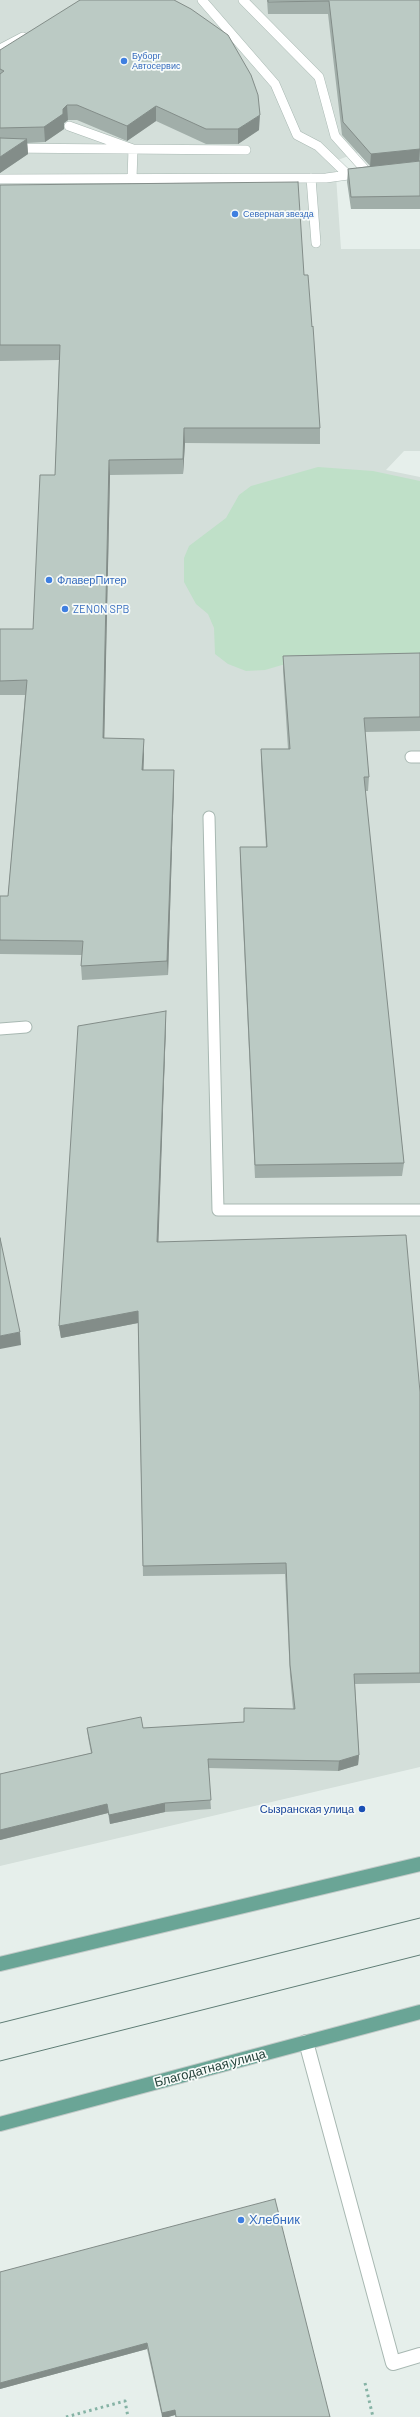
<!DOCTYPE html>
<meta charset="utf-8">
<style>
body{margin:0}
canvas{display:block;background:#e6efeb}
</style>
<canvas width="420" height="2417"></canvas>
<script>
const g = document.querySelector('canvas').getContext('2d');
g.lineJoin = 'round';
function fillPath(path, color) {
  g.fillStyle = color;
  g.fill(path, 'evenodd');
}
function poly(rows) {
  const path = new Path2D();
  for (const r of rows) {
    path.moveTo(r[0], r[1]);
    for (let i = 2; i < r.length; i += 2) path.lineTo(r[i], r[i + 1]);
  }
  return path;
}
function strokePath(path, color, width, dash) {
  g.strokeStyle = color;
  g.lineWidth = width;
  g.lineCap = dash ? 'butt' : 'round';
  g.setLineDash(dash || []);
  g.stroke(path);
}
function drawText(font, color, halo, rows, align = 'center') {
  g.font = font + ' Barlow,sans-serif';
  g.lineWidth = 3.5;
  g.setLineDash([]);
  g.textBaseline = 'middle';
  g.strokeStyle = halo;
  g.fillStyle = color;
  for (const [text, x, y, turn = 0] of rows) {
    g.save();
    g.translate(x, y);
    g.rotate((+turn || 0) * Math.PI / 180);
    g.textAlign = isNaN(turn) ? turn : align;
    if (halo) g.strokeText(text, 0, 0);
    g.fillText(text, 0, 0);
    g.restore();
  }
}
fillPath(poly([
 [0,0,420,0,373,147,335,161,341,249,420,249,420,451,404,451,386,470,420,477,420,1767,0,1866]
]), '#d4dfda');
fillPath(poly([
 [318,467,373,471,420,481,420,663,282,665,265,670,246,671,228,664,215,654,214,628,208,614,196,604,184,582,184,558,189,546,226,518,239,495,251,486]
]), '#bfe0c8');
const serviceFar2 = poly([
 [202,0,275,84,297,135,318,146,348,175],
 [243,0,319,77,335,136,368,173],
 [0,49,23,37],
 [69,126,133,149,132,179],
 [0,148,246,150],
 [311,178,316,243],
 [0,179,326,178,363,173]
]);
const serviceFar1 = poly([
 [411,757,420,757],
 [209,817,218,1210,420,1210],
 [0,1029,26,1027]
]);
const service = poly([
 [306,2042,393,2363,420,2355]
]);
const primary = poly([
 [0,1964,420,1864],
 [0,2124,420,2012]
]);
strokePath(serviceFar2, '#a8b8b2', 10);
strokePath(serviceFar1, '#a8b8b2', 13);
strokePath(service, '#a8b8b2', 16);
strokePath(primary, '#c2cac8', 16);
strokePath(poly([
 [365,2383,373,2417],
 [66,2417,125,2401,128,2417]
]), '#86b3a5', 3, [2.5, 3.5]);
strokePath(serviceFar2, '#fff', 9);
strokePath(serviceFar1, '#fff', 11);
strokePath(service, '#fff', 14);
strokePath(primary, '#6aa596', 14);
strokePath(poly([
 [0,2023,420,1918],
 [0,2061,420,1955]
]), '#5f7d75', 1);
fillPath(poly([
 [267,0,420,0,420,209,351,209,347,182,348,169,370,166,342,135,328,14,268,14],
 [0,50,259,130,238,144,206,144,156,121,127,141,77,120,68,120,64,123,64,129,45,142,27,143,28,154,0,173],
 [0,185,304,275,312,327,320,428,320,444,185,443,183,474,110,475,104,738,144,753,143,770,174,770,174,784,168,975,82,980,81,966,82,955,0,954,0,896,8,896,25,695,0,695,0,629,33,629,55,475,59,360,0,361],
 [420,653,420,731,365,732,369,777,368,791,365,791,404,1163,402,1176,255,1178,240,861,240,847,266,847,261,763,261,749,288,749,283,670,283,656],
 [166,1024,158,1242,420,1392,420,1683,355,1684,359,1755,358,1765,338,1771,208,1768,211,1809,165,1812,110,1824,108,1813,0,1840,0,1774,91,1753,88,1737,87,1728,143,1728,244,1722,293,1709,290,1675,285,1574,143,1576,138,1323,61,1338,59,1326],
 [0,2272,330,2417,176,2417,175,2415,168,2417,162,2417,147,2349,0,2389]
]), '#a1aea9');
fillPath(poly([
 [67,105,68,120,64,123,64,129,45,142,44,127],
 [156,106,156,121,127,141,127,126],
 [260,115,259,130,238,144,238,129],
 [27,139,28,154,0,173,0,157],
 [420,149,419,161,370,167,371,154],
 [184,428,185,443,183,474,183,459],
 [109,460,110,475,104,753,103,738],
 [144,739,144,753,143,785,142,770],
 [174,770,174,784,168,975,167,961],
 [166,1011,166,1024,158,1254,157,1242],
 [138,1311,138,1323,61,1338,59,1326],
 [20,1332,21,1345,0,1349,0,1336],
 [359,1755,358,1765,338,1771,339,1761],
 [165,1803,165,1812,110,1824,109,1815],
 [107,1804,108,1813,0,1840,0,1830],
 [147,2343,147,2349,0,2389,0,2383],
 [175,2410,175,2415,168,2417,162,2417,162,2413]
]), '#838d89');
const building = poly([
 [80,0,174,0,191,9,228,35,251,75,258,95,260,115,238,129,206,129,156,106,127,126,77,105,67,105,63,109,63,114,44,127,0,128,0,74,4,71,0,69,0,50,80,0],
 [268,0,420,0,420,149,371,154,343,122,329,1,268,2,268,0],
 [0,138,27,139,0,157,0,138],
 [420,161,420,196,351,197,348,169,420,161],
 [298,182,304,275,308,275,312,327,313,326,320,428,184,428,183,459,109,460,103,738,144,739,142,770,174,770,167,961,81,966,83,941,0,940,0,896,8,896,27,680,0,681,0,629,33,629,40,475,55,475,60,345,0,345,0,185,298,182],
 [420,653,420,717,364,718,369,777,364,777,404,1163,255,1165,240,847,267,847,261,749,290,749,283,656,420,653],
 [166,1011,157,1242,406,1235,420,1392,420,1673,354,1674,359,1755,339,1761,208,1759,211,1800,165,1803,109,1815,107,1804,0,1830,0,1774,92,1753,87,1728,141,1717,143,1728,244,1722,244,1708,295,1709,290,1665,286,1563,143,1566,138,1311,59,1326,78,1026,166,1011],
 [0,1238,20,1332,0,1336,0,1238],
 [275,2199,330,2417,176,2417,175,2410,162,2413,147,2343,0,2383,0,2272,275,2199]
]);
fillPath(building, '#bbcac4');
strokePath(building, '#838d89', 1);
for (const [x, y, r, color] of [
 [124,61,4,"#3f7fe0"],
 [235,214,4,"#3f7fe0"],
 [49,580,4,"#3f7fe0"],
 [65,609,4,"#3f7fe0"],
 [362,1809,4,"#1a4fb4"],
 [241,2220,4,"#3f7fe0"]
]) {
  const dot = new Path2D();
  dot.arc(x, y, r, 0, 2 * Math.PI);
  g.fillStyle = color;
  g.fill(dot);
  strokePath(dot, '#f7fbf9', 1.5);
}
drawText('9px', '#366cbe', '#f7fbf9', [
 ["Буборг",132,56],
 ["Автосервис",132,66],
 ["Северная звезда",243,214]
], 'left');
drawText('11px', '#366cbe', '#f7fbf9', [
 ["ФлаверПитер",57,580],
 ["ZENON SPB",73,609]
], 'left');
drawText('11px', '#164399', '#f7fbf9', [
 ["Сызранская улица",354,1809]
], 'right');
drawText('13px', '#24423a', '#f7fbf9', [
 ["Благодатная улица",210,2068,-15]
]);
drawText('13px', '#366cbe', '#f7fbf9', [
 ["Хлебник",249,2220]
], 'left');
</script>
